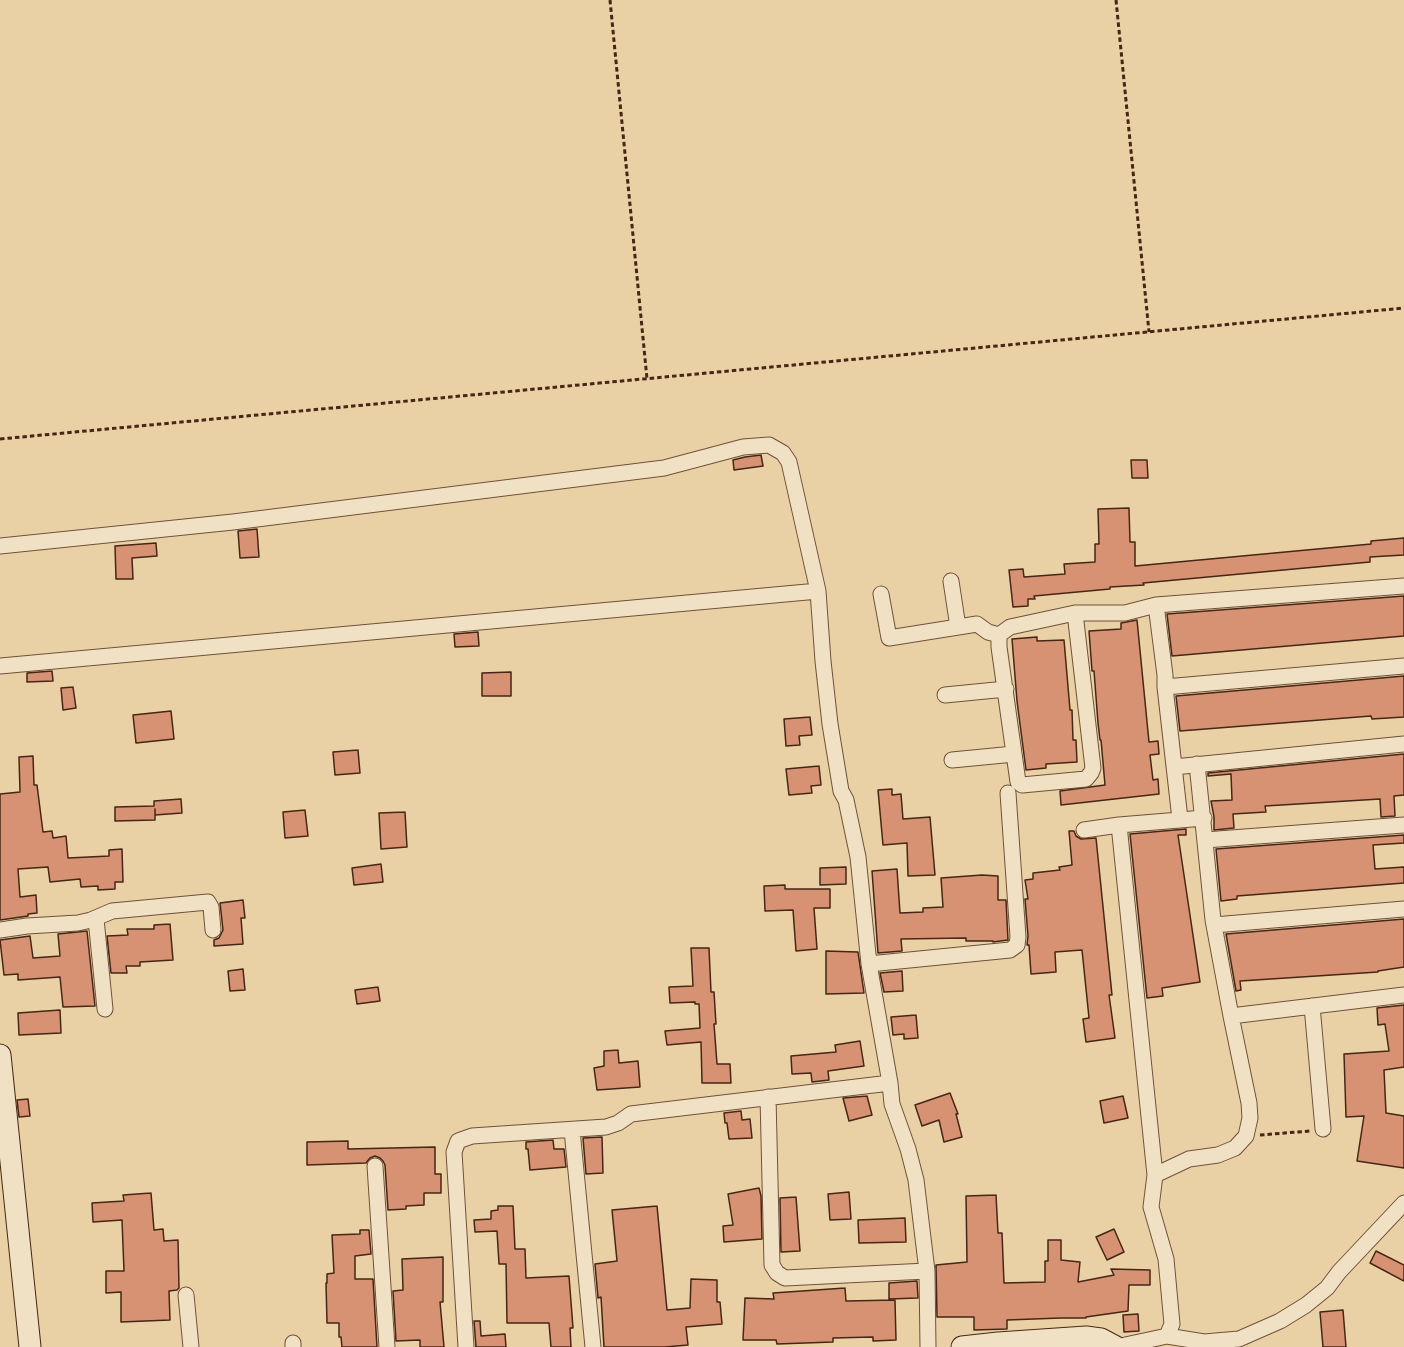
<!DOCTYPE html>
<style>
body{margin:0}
canvas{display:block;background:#ead1a5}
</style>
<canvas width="1404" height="1347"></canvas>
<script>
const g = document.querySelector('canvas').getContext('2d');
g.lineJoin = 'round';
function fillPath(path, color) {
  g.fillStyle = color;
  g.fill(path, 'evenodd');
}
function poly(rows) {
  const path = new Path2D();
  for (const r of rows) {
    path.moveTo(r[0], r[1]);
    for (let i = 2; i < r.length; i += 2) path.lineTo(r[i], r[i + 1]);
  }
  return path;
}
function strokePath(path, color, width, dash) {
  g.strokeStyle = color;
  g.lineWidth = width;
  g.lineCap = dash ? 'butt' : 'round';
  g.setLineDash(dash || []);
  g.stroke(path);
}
const building = poly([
 [761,455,763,466,734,470,733,460,745,457,761,455],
 [1131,460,1147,460,1148,478,1132,478,1131,460],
 [1129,508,1130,542,1135,542,1135,566,1371,544,1371,541,1404,538,1404,555,1370,557,1370,562,1143,583,1144,585,1110,587,1110,589,1034,596,1035,599,1028,599,1028,606,1013,607,1009,570,1023,569,1024,577,1065,574,1064,564,1095,562,1095,544,1099,544,1098,509,1129,508],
 [257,529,259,557,240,558,238,531,257,529],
 [156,543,157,556,132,558,133,579,116,579,115,546,156,543],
 [1404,596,1404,636,1172,656,1167,614,1404,596],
 [1137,620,1149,742,1158,741,1159,754,1150,755,1153,780,1158,779,1159,794,1061,805,1060,791,1105,785,1101,740,1100,740,1098,723,1094,671,1092,671,1089,631,1121,629,1121,623,1137,620],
 [478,632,479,646,455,647,454,634,478,632],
 [1037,637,1037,641,1064,640,1070,710,1072,710,1073,740,1076,740,1077,762,1046,764,1046,768,1026,770,1017,701,1012,639,1037,637],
 [52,671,53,681,27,682,27,673,52,671],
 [511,672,511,696,482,696,482,673,511,672],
 [1404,676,1404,717,1372,719,1371,716,1180,731,1176,696,1404,676],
 [73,687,76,708,63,710,61,688,73,687],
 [171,711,174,739,136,743,133,715,171,711],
 [810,717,812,735,799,736,800,745,786,746,784,719,810,717],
 [358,750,360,773,335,775,333,752,358,750],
 [1404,754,1404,795,1394,796,1395,816,1381,817,1380,799,1265,806,1266,812,1233,814,1234,828,1214,830,1214,817,1211,801,1232,800,1231,774,1208,776,1208,773,1404,754],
 [33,756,34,785,37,785,43,832,52,831,53,838,66,836,68,858,109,856,109,850,122,849,123,882,115,882,115,889,98,890,98,886,81,887,80,879,50,882,48,867,18,869,20,897,36,895,37,913,28,914,28,916,0,920,0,794,20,792,19,757,33,756],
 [819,766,821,785,811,786,812,793,789,795,786,769,819,766],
 [892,789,892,795,901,794,903,819,930,817,935,875,908,876,907,843,883,845,878,790,892,789],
 [181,799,182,813,155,815,155,809,155,820,115,821,115,807,154,806,154,801,181,799],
 [305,810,308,836,285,838,283,812,305,810],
 [405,812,407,847,381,849,379,813,405,812],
 [1186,829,1186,835,1178,835,1200,982,1162,988,1163,996,1147,998,1130,834,1186,829],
 [1069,831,1074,831,1076,836,1081,839,1096,838,1112,995,1109,995,1115,1038,1086,1042,1083,1019,1089,1018,1082,950,1055,952,1056,972,1031,974,1029,945,1027,945,1028,936,1025,899,1028,899,1025,880,1033,879,1033,873,1060,870,1059,867,1072,865,1069,831],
 [1404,835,1404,843,1373,845,1375,869,1404,867,1404,883,1237,896,1237,899,1221,901,1216,849,1404,835],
 [381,864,383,882,354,885,352,868,381,864],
 [846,867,846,884,820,885,820,868,846,867],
 [897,869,900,913,923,912,923,908,943,907,941,878,982,875,998,876,998,900,1006,900,1008,940,993,942,993,941,966,941,966,938,901,939,902,951,878,953,872,871,897,869],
 [785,885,785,889,830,889,830,908,814,908,817,949,796,951,793,910,765,911,764,886,785,885],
 [243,900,245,918,241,918,243,944,214,946,214,940,219,938,223,930,220,903,243,900],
 [1404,919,1404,967,1378,971,1378,972,1240,981,1241,990,1236,991,1226,934,1404,919],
 [170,924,173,960,140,962,140,966,126,966,127,973,111,973,107,936,128,935,127,929,154,929,154,925,170,924],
 [87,931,95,1006,63,1007,60,977,18,980,18,974,4,975,0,940,30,936,33,958,60,956,58,934,87,931],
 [691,948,709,948,711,992,714,992,716,1024,714,1024,717,1064,730,1064,731,1083,702,1083,701,1042,667,1045,665,1031,700,1028,699,1004,695,1004,695,1002,670,1003,669,987,693,986,691,948],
 [826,951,858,952,864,993,826,994,826,951],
 [243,969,245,990,230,991,228,971,243,969],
 [902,971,903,991,884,992,880,973,902,971],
 [378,987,380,1001,357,1004,355,990,378,987],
 [1404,1005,1404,1067,1384,1070,1386,1113,1404,1116,1404,1168,1357,1161,1364,1116,1346,1117,1344,1054,1389,1051,1385,1024,1378,1025,1377,1008,1404,1005],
 [60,1010,61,1033,19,1035,18,1013,60,1010],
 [916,1015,918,1038,904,1039,904,1034,893,1035,891,1017,916,1015],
 [860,1041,864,1066,828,1071,829,1080,812,1082,811,1073,792,1074,791,1056,836,1052,835,1045,860,1041],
 [618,1050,619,1063,638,1061,640,1087,597,1090,594,1068,604,1066,604,1051,618,1050],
 [950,1093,958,1114,956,1114,962,1137,944,1142,939,1120,922,1126,915,1105,950,1093],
 [867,1096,872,1115,849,1121,843,1098,867,1096],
 [1123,1096,1128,1118,1104,1123,1100,1101,1123,1096],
 [28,1099,30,1116,19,1117,17,1100,28,1099],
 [741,1111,742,1120,750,1119,752,1138,729,1139,727,1123,725,1123,724,1113,741,1111],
 [602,1137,603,1173,586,1174,583,1138,602,1137],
 [553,1140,554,1149,564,1149,566,1167,530,1170,528,1149,526,1149,526,1142,553,1140],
 [348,1141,348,1149,435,1147,435,1174,441,1174,441,1193,424,1193,424,1205,406,1206,406,1209,388,1210,385,1165,383,1161,380,1158,375,1156,370,1158,366,1163,307,1165,307,1142,348,1141],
 [759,1188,761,1196,762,1239,724,1242,723,1226,733,1225,728,1194,759,1188],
 [849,1192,851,1219,830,1220,828,1194,849,1192],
 [151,1193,154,1230,163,1229,164,1241,178,1240,179,1288,177,1290,169,1291,170,1320,121,1322,121,1292,106,1293,106,1271,124,1271,122,1220,93,1222,92,1203,124,1201,123,1195,151,1193],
 [996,1195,998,1233,1002,1233,1004,1283,1045,1282,1045,1261,1048,1261,1048,1240,1061,1240,1061,1260,1080,1262,1078,1282,1114,1275,1111,1269,1150,1270,1150,1285,1129,1285,1128,1311,1086,1317,1086,1318,1061,1318,1007,1320,1007,1329,974,1330,974,1317,937,1317,936,1265,967,1262,966,1196,996,1195],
 [796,1197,800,1251,781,1252,780,1198,796,1197],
 [498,1206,513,1206,515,1249,525,1249,526,1278,569,1276,573,1328,570,1328,571,1347,551,1347,549,1323,507,1323,506,1264,499,1264,497,1231,475,1232,474,1220,491,1219,491,1211,498,1210,498,1206],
 [657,1206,667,1310,690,1308,691,1279,717,1280,717,1302,720,1302,722,1324,686,1327,688,1345,665,1347,604,1347,601,1297,598,1298,595,1264,617,1261,612,1210,657,1206],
 [905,1218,906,1242,859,1243,858,1220,905,1218],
 [1114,1229,1124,1252,1107,1260,1096,1237,1114,1229],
 [360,1230,369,1230,371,1254,355,1256,355,1279,373,1279,377,1347,342,1347,341,1337,339,1337,339,1323,327,1323,326,1283,327,1283,327,1274,334,1273,332,1235,360,1234,360,1230],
 [1376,1251,1404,1265,1404,1281,1370,1263,1376,1251],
 [443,1257,443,1302,440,1302,444,1347,420,1347,420,1340,396,1341,393,1291,403,1290,402,1259,443,1257],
 [917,1281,918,1298,889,1299,889,1283,917,1281],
 [845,1288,846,1301,895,1300,896,1340,873,1341,873,1337,833,1338,833,1342,777,1344,776,1340,743,1340,745,1298,774,1299,773,1293,845,1288],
 [1343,1310,1346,1347,1323,1347,1320,1312,1343,1310],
 [1138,1314,1139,1331,1124,1332,1123,1315,1138,1314],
 [474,1321,480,1321,481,1336,505,1334,506,1347,476,1347,474,1321]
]);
fillPath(building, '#d79173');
strokePath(building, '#462615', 1.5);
const street = poly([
 [0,546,233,522,664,468,743,447,769,445,783,453,789,462,818,591,823,661,830,724,841,791,846,800,858,857,869,964,890,1083,892,1104,908,1149,916,1180,927,1271,928,1347],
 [951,581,958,627],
 [881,594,889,638,977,624,988,632,999,635],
 [1156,605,1165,675,1165,687,1180,819],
 [1075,613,1093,768,1091,773,1086,779,1022,785,1018,782,999,647,999,635,1010,627,1075,613,1125,613,1156,605,1404,586],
 [0,666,818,591],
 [1165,687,1404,666],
 [945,695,1006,689],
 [952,760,1014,754],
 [1174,767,1404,744],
 [1119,825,1155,1175],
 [1084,830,1119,825,1204,818],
 [1205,840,1404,825],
 [96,919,105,1009],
 [1214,925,1404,909],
 [0,930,27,926,78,923,91,920,112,911,208,902,211,907,213,930],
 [869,964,1010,950,1017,945,1018,937,1008,793],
 [1312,1006,1323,1129],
 [1231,1016,1404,995],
 [768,1097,772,1265,777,1273,785,1278,927,1271],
 [572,1130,593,1347],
 [375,1166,387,1347],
 [186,1295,191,1347],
 [1167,1336,1204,1342,1239,1339,1280,1321,1306,1305,1327,1288,1339,1272,1404,1203],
 [293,1343,293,1347],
 [466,1347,454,1152,458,1141,472,1136,606,1127,618,1123,631,1114,639,1113,890,1083],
 [1116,1347,1167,1336,1172,1324,1166,1259,1151,1207,1155,1175,1189,1159,1218,1155,1235,1148,1246,1136,1250,1118,1249,1103,1231,1016,1213,920,1197,764]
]);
const secondary = poly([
 [0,1055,30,1347],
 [962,1347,998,1343,1086,1337,1101,1339,1116,1347]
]);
strokePath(street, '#6f5139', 17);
strokePath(secondary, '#462615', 23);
strokePath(poly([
 [610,0,647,379],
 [1116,0,1149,332],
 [0,439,1404,308],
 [1260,1135,1310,1131]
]), '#462615', 3, [4.5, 3]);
strokePath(street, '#f1e1c4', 15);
strokePath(secondary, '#f1e1c4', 21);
</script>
